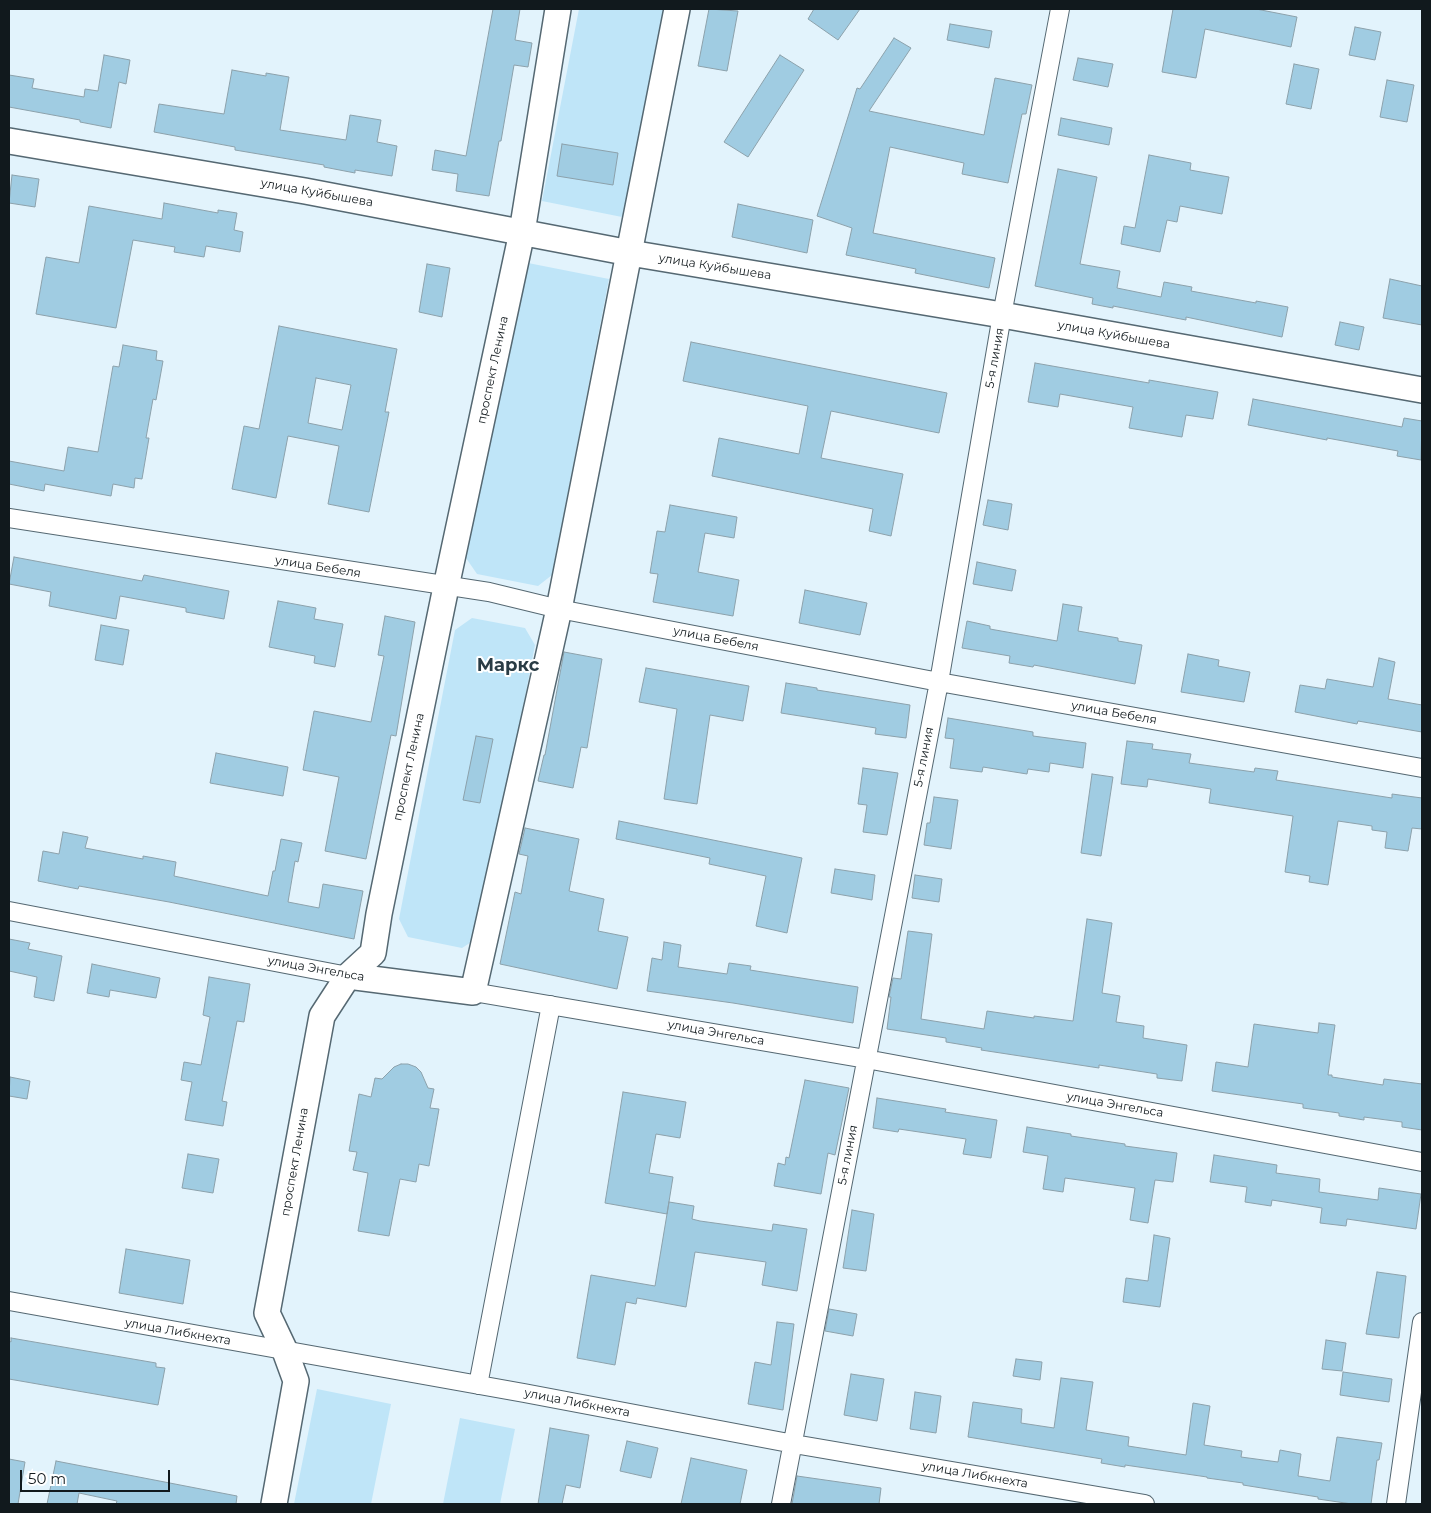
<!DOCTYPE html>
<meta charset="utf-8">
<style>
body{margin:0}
#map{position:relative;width:1431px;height:1513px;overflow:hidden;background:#e2f3fc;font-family:Montserrat,sans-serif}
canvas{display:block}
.frame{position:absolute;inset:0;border:10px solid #11191d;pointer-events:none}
.scale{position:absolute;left:20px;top:1470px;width:150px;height:22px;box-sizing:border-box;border:2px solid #11191d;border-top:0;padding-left:6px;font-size:15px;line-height:18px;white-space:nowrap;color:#11191d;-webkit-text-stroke:4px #fff;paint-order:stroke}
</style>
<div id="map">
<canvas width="1431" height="1513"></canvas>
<div class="frame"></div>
<div class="scale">50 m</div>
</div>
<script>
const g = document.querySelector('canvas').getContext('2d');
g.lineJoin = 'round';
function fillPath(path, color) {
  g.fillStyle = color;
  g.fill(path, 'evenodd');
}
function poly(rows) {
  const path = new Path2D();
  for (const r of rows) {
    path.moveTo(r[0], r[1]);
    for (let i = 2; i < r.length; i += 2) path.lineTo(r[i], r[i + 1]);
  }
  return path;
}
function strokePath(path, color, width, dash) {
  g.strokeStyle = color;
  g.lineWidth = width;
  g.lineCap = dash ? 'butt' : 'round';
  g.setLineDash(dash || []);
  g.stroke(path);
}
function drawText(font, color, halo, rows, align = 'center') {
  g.font = font + ' Montserrat,sans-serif';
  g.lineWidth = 4;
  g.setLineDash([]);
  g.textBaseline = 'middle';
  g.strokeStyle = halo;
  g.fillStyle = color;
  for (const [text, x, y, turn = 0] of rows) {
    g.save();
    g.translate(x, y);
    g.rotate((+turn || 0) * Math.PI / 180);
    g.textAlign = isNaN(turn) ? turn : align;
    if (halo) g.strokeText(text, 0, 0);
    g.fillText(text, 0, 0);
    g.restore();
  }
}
fillPath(poly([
 [579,9,667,9,627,218,542,201],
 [523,262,609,279,552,575,538,586,477,574,466,558],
 [472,618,525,628,535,645,479,937,462,948,408,937,399,919,455,630],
 [317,1389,391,1404,371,1504,294,1504],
 [460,1418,515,1429,500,1504,443,1504]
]), '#bfe5f8');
const building = poly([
 [493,9,520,9,515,40,532,43,528,67,514,65,501,141,499,141,489,196,456,191,458,174,432,170,435,150,466,156,493,9],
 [709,9,738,11,727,71,698,66,709,9],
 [814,9,860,9,838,40,808,19,814,9],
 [1173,9,1256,9,1297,17,1291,47,1205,29,1196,78,1162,72,1173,9],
 [950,24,992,31,989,48,947,40,950,24],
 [1355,27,1381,32,1375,60,1349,55,1355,27],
 [894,38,911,48,869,111,984,135,995,78,1032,85,1026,114,1022,114,1008,183,962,174,964,163,890,147,873,233,995,258,989,288,915,273,916,269,846,255,852,228,817,216,857,88,860,89,894,38],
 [104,55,130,60,126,84,119,82,111,128,80,122,80,120,9,107,9,75,34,79,32,88,84,97,85,89,98,91,104,55],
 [780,55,804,70,748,157,724,142,780,55],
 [1078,58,1113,64,1108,87,1073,80,1078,58],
 [1294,64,1319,69,1311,109,1286,104,1294,64],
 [232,70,266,76,266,73,289,77,280,130,346,140,350,115,381,120,377,142,397,146,392,176,355,170,355,173,324,167,324,165,235,150,235,147,154,132,159,104,224,114,232,70],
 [1387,80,1414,85,1407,122,1380,117,1387,80],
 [1061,118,1112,128,1109,145,1058,135,1061,118],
 [562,144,618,153,613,185,557,176,562,144],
 [1149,155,1191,163,1190,170,1229,177,1222,214,1180,206,1177,222,1167,220,1160,252,1121,244,1124,226,1135,228,1149,155],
 [1058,169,1097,177,1080,264,1120,271,1117,288,1161,297,1164,282,1192,287,1191,291,1256,303,1256,301,1288,307,1282,337,1186,317,1186,320,1113,306,1113,308,1092,304,1093,298,1035,286,1058,169],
 [12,175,39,179,35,207,9,203,12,175],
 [164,203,218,213,218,210,237,213,234,230,243,232,240,252,206,246,204,257,174,252,175,247,133,240,116,328,36,314,46,257,79,263,89,206,162,219,164,203],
 [738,204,813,220,807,253,732,237,738,204],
 [427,264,450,268,442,317,419,312,427,264],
 [1390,279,1422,286,1422,325,1383,318,1390,279],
 [1340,322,1364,327,1359,350,1335,345,1340,322],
 [279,326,397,349,385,412,389,412,369,512,328,504,339,446,288,436,276,498,232,489,244,426,259,429,279,326],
 [316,378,351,385,342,430,308,423,316,378],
 [691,342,947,393,939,433,831,411,821,458,903,474,891,536,869,531,873,509,712,476,719,438,799,454,808,406,683,381,691,342],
 [123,345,157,351,156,360,163,361,156,400,153,399,146,438,149,438,142,479,135,478,134,488,113,484,111,496,45,484,44,491,9,484,9,461,64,471,68,447,98,452,113,366,119,367,123,345],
 [1035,363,1149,383,1149,380,1218,392,1213,419,1186,415,1182,437,1129,428,1133,407,1060,394,1058,407,1028,402,1035,363],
 [1253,399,1402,427,1404,418,1422,421,1421,460,1397,456,1398,451,1327,438,1327,440,1248,425,1253,399],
 [988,500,1012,504,1008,530,983,525,988,500],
 [670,505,737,517,734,538,705,533,698,572,739,580,733,616,653,602,658,574,650,573,657,531,665,532,670,505],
 [14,557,142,581,144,575,229,591,224,619,186,612,186,608,120,596,116,619,49,606,51,592,9,584,14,557],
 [977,562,1016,570,1012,591,973,584,977,562],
 [805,590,867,603,860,635,799,623,805,590],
 [278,601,316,608,314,619,343,624,335,667,314,663,315,656,269,647,278,601],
 [1063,604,1082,607,1078,631,1118,638,1118,641,1142,645,1135,684,1034,665,1033,667,1009,663,1010,656,962,648,967,621,990,626,990,629,1057,641,1063,604],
 [385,616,415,622,396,736,391,735,366,859,325,851,339,777,303,770,314,711,371,722,384,656,378,655,385,616],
 [101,625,129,630,123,665,95,660,101,625],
 [564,652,602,659,587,748,581,747,573,788,538,781,544,755,545,755,564,652],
 [1188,654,1219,660,1218,666,1250,672,1244,702,1181,692,1188,654],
 [1379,658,1395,662,1388,699,1422,705,1422,732,1358,721,1357,724,1295,712,1300,685,1325,689,1327,679,1373,687,1379,658],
 [646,668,749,686,743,721,710,715,697,804,664,799,677,709,639,702,646,668],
 [786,683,817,688,817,690,910,705,906,738,875,734,876,728,781,713,786,683],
 [948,718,1033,732,1033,736,1086,743,1083,768,1050,763,1049,772,1028,769,1027,774,983,767,982,772,950,768,954,739,945,738,948,718],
 [476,736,493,739,480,803,463,800,476,736],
 [1127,741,1153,744,1152,749,1191,754,1189,763,1254,772,1255,768,1278,771,1276,780,1392,798,1392,794,1422,798,1422,829,1412,828,1408,851,1385,848,1387,832,1372,830,1372,826,1338,821,1328,885,1309,882,1310,876,1285,872,1293,816,1209,803,1211,789,1148,779,1147,787,1121,784,1127,741],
 [216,753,288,767,283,796,210,783,216,753],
 [863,768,898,773,887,835,863,832,867,805,858,804,863,768],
 [1092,774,1113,777,1101,856,1081,853,1092,774],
 [934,797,958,800,951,849,924,845,927,823,930,823,934,797],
 [619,821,802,858,787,933,756,926,766,876,709,864,710,858,616,839,619,821],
 [525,828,579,839,569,891,604,899,598,931,628,937,617,989,500,964,515,892,521,894,528,856,519,854,525,828],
 [63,832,88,837,85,848,143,859,143,856,176,862,174,876,268,896,273,871,275,871,281,839,302,843,298,862,295,861,288,902,319,908,323,884,363,891,354,939,169,902,79,886,78,889,38,881,43,851,59,854,63,832],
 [835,869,875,875,872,900,831,893,835,869],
 [915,875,942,879,939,902,912,898,915,875],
 [1087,919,1112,923,1102,993,1120,996,1116,1022,1144,1026,1143,1038,1187,1045,1182,1081,1157,1078,1157,1074,1099,1065,1099,1068,981,1050,982,1048,946,1042,946,1038,887,1029,891,997,889,997,893,978,901,979,908,931,932,934,921,1019,984,1029,987,1011,1034,1018,1034,1016,1073,1021,1087,919],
 [9,939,30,943,28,949,62,956,54,1001,34,997,37,977,9,971,9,939],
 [664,942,681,945,678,967,727,974,729,963,751,966,750,970,858,987,853,1023,733,1003,647,991,652,958,662,960,664,942],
 [92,964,160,978,156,998,110,990,109,997,87,993,92,964],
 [209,977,250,984,244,1022,237,1021,222,1101,227,1102,223,1126,185,1120,192,1082,181,1080,184,1062,201,1065,210,1017,203,1015,209,977],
 [1319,1023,1335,1025,1328,1075,1332,1075,1332,1077,1383,1085,1384,1079,1422,1084,1422,1130,1402,1127,1402,1122,1364,1117,1364,1120,1339,1116,1339,1113,1303,1108,1303,1104,1212,1091,1216,1062,1248,1067,1254,1024,1318,1033,1319,1023],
 [401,1064,408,1064,416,1067,421,1072,428,1088,434,1089,430,1108,439,1109,429,1166,419,1164,416,1182,400,1179,389,1236,358,1231,368,1173,353,1170,357,1152,349,1151,359,1094,371,1097,375,1078,382,1079,394,1067,401,1064],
 [10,1077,30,1081,27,1099,9,1096,10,1077],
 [805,1080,849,1088,835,1155,828,1153,821,1194,774,1186,778,1163,785,1165,786,1157,789,1158,805,1080],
 [623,1092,686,1102,680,1138,656,1134,649,1173,673,1177,667,1214,605,1203,623,1092],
 [877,1098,946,1109,945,1112,997,1120,991,1158,963,1154,966,1139,899,1129,898,1132,873,1128,877,1098],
 [1027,1127,1071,1134,1071,1136,1125,1144,1125,1146,1177,1153,1173,1182,1155,1180,1148,1223,1130,1220,1135,1188,1065,1178,1063,1192,1043,1189,1048,1156,1023,1152,1027,1127],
 [188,1154,219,1159,213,1193,182,1188,188,1154],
 [1214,1155,1277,1165,1276,1173,1320,1179,1319,1192,1378,1200,1379,1188,1421,1194,1416,1229,1347,1219,1346,1226,1320,1223,1322,1208,1272,1200,1271,1206,1245,1202,1247,1187,1210,1182,1214,1155],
 [669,1202,694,1206,692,1219,700,1221,772,1231,773,1224,807,1229,797,1291,762,1285,766,1262,695,1252,686,1307,637,1298,636,1304,626,1302,615,1365,577,1358,591,1275,655,1286,669,1202],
 [852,1210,874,1214,866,1271,843,1268,852,1210],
 [1154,1235,1170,1238,1160,1307,1123,1302,1126,1278,1148,1281,1154,1235],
 [126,1249,190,1260,183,1304,119,1293,126,1249],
 [1377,1272,1406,1276,1399,1338,1366,1334,1377,1272],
 [829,1309,857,1314,853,1336,825,1331,829,1309],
 [777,1322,794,1324,783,1410,748,1404,755,1362,771,1365,777,1322],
 [11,1338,156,1363,156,1367,165,1368,158,1405,9,1379,9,1341,11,1342,11,1338],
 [1326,1340,1346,1343,1342,1371,1322,1369,1326,1340],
 [1016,1359,1042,1362,1040,1380,1013,1376,1016,1359],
 [1343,1372,1392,1379,1389,1402,1340,1395,1343,1372],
 [851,1374,884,1379,877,1421,844,1415,851,1374],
 [1061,1378,1093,1382,1086,1430,1129,1437,1128,1446,1186,1455,1193,1403,1210,1406,1204,1445,1242,1451,1241,1457,1278,1462,1280,1450,1301,1454,1298,1476,1330,1481,1337,1437,1382,1443,1379,1460,1377,1460,1371,1504,1352,1504,1318,1499,1318,1497,1243,1485,1243,1483,1207,1478,1207,1477,1125,1465,1125,1467,1101,1463,1102,1459,968,1437,973,1402,1022,1409,1021,1423,1054,1428,1061,1378],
 [915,1392,941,1396,936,1433,910,1429,915,1392],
 [550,1428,589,1435,580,1488,566,1485,562,1504,538,1504,550,1428],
 [627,1441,658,1448,651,1478,620,1471,627,1441],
 [691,1458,747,1470,740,1504,681,1504,691,1458],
 [9,1459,25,1462,18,1504,9,1504,9,1459],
 [56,1461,237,1496,236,1504,116,1504,117,1501,79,1493,77,1504,47,1504,56,1461],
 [797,1476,881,1488,879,1504,792,1504,797,1476]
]);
fillPath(building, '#a0cce2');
strokePath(building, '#8ca1ab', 1);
const street = poly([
 [9,518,489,592,559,609,939,682,1422,768],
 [9,911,348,976],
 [473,992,866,1059,1422,1162],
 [9,1301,524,1393,794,1444,1145,1504],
 [478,1385,551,1005],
 [781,1504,939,682,1002,315,1060,9],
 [1396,1504,1422,1322]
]);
const secondary = poly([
 [9,141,305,191,630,253,1002,315,1422,390],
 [348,976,473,992,559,609,677,9],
 [274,1504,296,1381,285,1351,267,1313,322,1016,348,976,373,953,379,914,446,587,522,232,558,9]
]);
strokePath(street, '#556872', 20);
strokePath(secondary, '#556872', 28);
strokePath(street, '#fff', 18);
strokePath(secondary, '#fff', 25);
drawText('12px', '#11191d', '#fff', [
 ["улица Куйбышева",317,193,10],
 ["улица Куйбышева",715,267,9],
 ["улица Куйбышева",1114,335,10],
 ["5-я линия",995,358,-80],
 ["проспект Ленина",493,370,-78],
 ["улица Бебеля",318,567,9],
 ["улица Бебеля",716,639,11],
 ["улица Бебеля",1114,713,10],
 ["5-я линия",924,757,-79],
 ["проспект Ленина",409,767,-78],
 ["улица Энгельса",316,969,10],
 ["улица Энгельса",716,1033,10],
 ["улица Энгельса",1115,1105,10],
 ["5-я линия",848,1155,-79],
 ["проспект Ленина",295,1162,-80],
 ["улица Либкнехта",178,1332,10],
 ["улица Либкнехта",577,1403,11],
 ["улица Либкнехта",975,1475,10]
]);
drawText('bold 18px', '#2a3c45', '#fff', [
 ["Маркс",508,666]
]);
</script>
